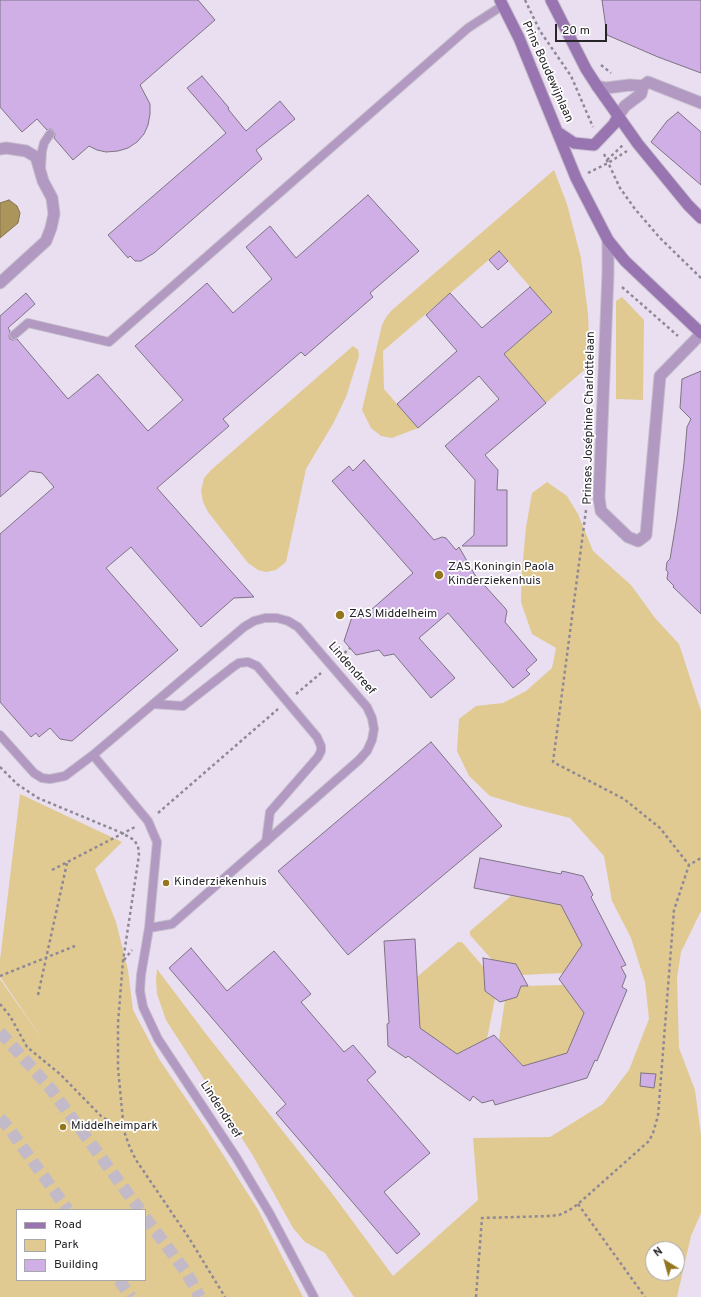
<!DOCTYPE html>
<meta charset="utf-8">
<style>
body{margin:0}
#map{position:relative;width:701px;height:1297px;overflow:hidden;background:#e9dff0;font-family:Overpass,sans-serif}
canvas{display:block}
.legend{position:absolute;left:16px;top:1209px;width:130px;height:72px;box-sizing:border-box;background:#fff;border:1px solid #a9a7aa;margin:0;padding:5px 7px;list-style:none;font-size:12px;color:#27242a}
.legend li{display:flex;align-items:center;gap:8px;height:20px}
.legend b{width:20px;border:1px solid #a9a7aa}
.north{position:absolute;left:645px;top:1241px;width:40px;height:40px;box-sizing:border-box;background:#fff;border:1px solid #a9a7aa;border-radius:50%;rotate:323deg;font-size:11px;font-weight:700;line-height:16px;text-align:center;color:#27242a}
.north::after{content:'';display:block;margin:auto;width:14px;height:18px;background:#93761d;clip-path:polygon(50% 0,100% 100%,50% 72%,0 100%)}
.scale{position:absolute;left:555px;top:24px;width:52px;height:18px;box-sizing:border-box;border:2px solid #27242a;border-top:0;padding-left:5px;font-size:12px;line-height:14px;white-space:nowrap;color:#27242a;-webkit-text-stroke:3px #fff;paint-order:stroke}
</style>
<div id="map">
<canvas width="701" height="1297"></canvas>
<ul class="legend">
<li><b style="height:5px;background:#9874b0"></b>Road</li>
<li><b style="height:11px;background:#e0ca91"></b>Park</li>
<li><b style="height:11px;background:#cfafe5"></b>Building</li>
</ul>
<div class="north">N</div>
<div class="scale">20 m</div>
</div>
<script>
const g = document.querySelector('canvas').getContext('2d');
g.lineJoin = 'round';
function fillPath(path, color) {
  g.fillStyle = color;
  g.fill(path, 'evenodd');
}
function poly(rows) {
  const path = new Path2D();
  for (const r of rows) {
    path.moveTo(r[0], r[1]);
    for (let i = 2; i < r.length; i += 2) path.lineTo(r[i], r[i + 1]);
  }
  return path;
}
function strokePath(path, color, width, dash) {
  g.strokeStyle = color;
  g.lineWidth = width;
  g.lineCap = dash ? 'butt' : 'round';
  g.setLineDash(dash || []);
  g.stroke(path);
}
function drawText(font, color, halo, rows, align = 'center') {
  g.font = font + ' Overpass,sans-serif';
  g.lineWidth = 3.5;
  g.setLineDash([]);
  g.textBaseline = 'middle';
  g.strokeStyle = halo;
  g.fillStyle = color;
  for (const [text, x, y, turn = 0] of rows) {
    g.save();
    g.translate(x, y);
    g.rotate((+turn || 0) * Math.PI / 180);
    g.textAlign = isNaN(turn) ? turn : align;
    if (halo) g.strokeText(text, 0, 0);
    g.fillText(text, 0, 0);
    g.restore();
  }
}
fillPath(poly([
 [554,170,567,204,581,258,588,314,590,365,546,403,504,354,552,312,499,251,383,351,384,389,418,428,392,438,381,436,371,428,362,410,382,325,386,317,392,310],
 [622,297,644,320,643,400,616,399,616,301],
 [353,346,358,350,359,356,346,397,334,422,306,469,286,562,276,570,266,572,258,570,248,563,208,512,203,502,201,491,204,478,211,470],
 [547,482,567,496,578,514,593,551,631,585,655,618,679,644,701,711,701,911,681,952,677,978,679,1048,695,1090,701,1135,701,1213,691,1236,677,1297,354,1297,325,1253,305,1242,293,1228,252,1154,166,1020,157,994,156,979,157,969,206,1034,331,1192,393,1276,478,1200,473,1138,550,1137,603,1104,629,1070,649,1019,645,982,631,938,612,901,604,856,570,818,523,806,490,796,469,776,457,751,459,719,476,706,503,703,526,691,552,668,556,648,532,634,521,602,522,571,526,527,532,493],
 [653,1249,677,1249,677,1273,653,1273],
 [20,794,122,842,95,869,116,922,128,970,133,1010,159,1059,206,1128,257,1208,303,1297,0,1297,0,979,45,1043,0,977,0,960],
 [17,1210,145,1210,145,1280,17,1280],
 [511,896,562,904,564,910,582,945,563,973,522,975,516,964,495,963,470,935,470,931],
 [458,942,462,942,486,970,484,973,485,991,495,998,487,1039,457,1054,419,1029,420,1022,417,977],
 [563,985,584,1013,567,1055,561,1055,523,1066,499,1040,505,1000,517,997,521,986]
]), '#e0ca91');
const water = poly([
 [9,200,17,206,20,213,18,223,0,238,0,203,9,200]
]);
fillPath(water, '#ab955b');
strokePath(water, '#83734c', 1);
const building = poly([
 [0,0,198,0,215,20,140,85,150,104,150,114,148,125,144,134,137,142,128,148,118,151,106,152,97,150,89,146,73,160,54,138,55,134,53,130,50,129,47,130,37,119,22,132,0,107,0,0],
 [602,0,701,0,701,73,658,57,607,35,602,0],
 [202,76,229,108,228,109,246,131,280,101,295,119,256,150,262,159,154,253,141,261,135,261,130,256,128,258,108,235,226,133,187,88,202,76],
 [678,112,701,132,701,185,651,142,667,121,678,112],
 [368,195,419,251,370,293,373,297,305,356,301,352,223,419,229,426,157,488,254,597,234,598,201,627,131,547,106,568,178,650,72,741,60,739,50,728,39,737,36,733,31,737,0,702,0,534,54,487,42,473,30,471,0,497,0,316,26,293,35,304,8,328,10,331,9,336,10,339,13,340,17,339,68,399,98,374,148,431,183,400,135,346,207,283,233,313,272,279,246,247,270,226,296,258,368,195],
 [499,251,508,261,498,270,489,260,499,251],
 [530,287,552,312,504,354,546,403,485,455,498,470,497,490,507,490,507,546,462,546,474,535,475,480,445,446,499,399,479,376,418,428,397,404,457,351,426,315,450,293,482,328,530,287],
 [701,371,701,614,673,587,674,586,667,579,668,572,666,570,667,562,670,559,677,517,684,463,687,427,691,419,680,408,682,379,701,371],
 [364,460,434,540,442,537,446,538,456,550,459,547,475,575,505,608,507,611,505,622,537,660,526,670,530,674,513,688,448,613,419,638,455,678,431,698,394,654,384,656,379,650,356,655,344,641,355,608,363,617,413,573,332,481,349,466,353,471,364,460],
 [431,742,502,826,348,955,278,871,431,742],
 [480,858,561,874,562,871,583,876,593,895,591,897,626,965,621,967,626,976,622,987,627,990,597,1061,595,1060,587,1078,495,1105,493,1100,482,1103,473,1096,470,1101,408,1056,406,1058,388,1046,387,1024,389,1023,384,941,415,939,420,1028,457,1054,494,1035,523,1066,567,1053,584,1013,559,979,582,945,561,905,474,888,480,858],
 [191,948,227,991,274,951,311,994,301,1002,344,1052,353,1045,376,1072,367,1080,430,1153,384,1192,420,1234,397,1254,276,1113,286,1104,169,968,191,948],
 [483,958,516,964,528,986,521,986,517,997,500,1002,485,991,483,958],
 [641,1073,656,1074,654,1088,640,1086,641,1073]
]);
fillPath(building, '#cfafe5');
strokePath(building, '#7d7483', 1);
strokePath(poly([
 [0,1032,50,1088,140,1210],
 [0,1118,8,1127,68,1210],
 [145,1217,186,1272,200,1297],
 [119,1280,131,1297]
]), '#c2bac8', 12, [12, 6]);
const service = poly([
 [41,168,42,151,44,143,50,134],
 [14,335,28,323,109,342,468,28,502,6],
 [153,704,183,706,233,667,239,663,248,662,257,666,317,737,321,746,321,751,318,757,270,812,266,842],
 [0,735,34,773,42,778,50,779,65,776,93,755,148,821,157,842,149,928,141,975,140,991,143,1007,158,1039,236,1157,270,1214,314,1297],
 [93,755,244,627,254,621,265,618,277,618,288,621,298,627,367,707,372,718,374,729,372,740,367,751,359,760,172,924,149,928]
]);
const minor = poly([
 [597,86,606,88,630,85,643,86,648,82,701,103],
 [618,116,625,106,641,94,643,86],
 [0,149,6,148,26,151,36,157,43,181,52,198,54,214,51,228,46,241,0,283],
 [608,240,608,274,599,498,601,511,628,537,638,541,646,535,660,376,701,334]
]);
const secondary = poly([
 [500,0,519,38,576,178,608,240,625,261,701,333],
 [551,0,586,69,597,86,638,144,688,205,701,218],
 [559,133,574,143,594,145,614,124,618,116]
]);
strokePath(service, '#c6bdcc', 10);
strokePath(minor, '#c6bdcc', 13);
strokePath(secondary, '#c6bdcc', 13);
strokePath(poly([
 [525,0,540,31,571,76,593,127],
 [601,65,611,73],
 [604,154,620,188,635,209,660,238,701,278],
 [607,160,623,145],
 [588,173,608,163,627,151],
 [622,287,678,336],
 [586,510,553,762,624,799,660,828,689,865],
 [340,657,350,648],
 [296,694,321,673],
 [0,767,17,784,38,798,122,833,134,840,138,846,139,855,123,961,118,1023,118,1068,124,1131,130,1148,136,1160,189,1238,225,1297],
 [158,813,278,709],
 [52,870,137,826],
 [124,960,132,950],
 [0,976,75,946],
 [38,995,67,863],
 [0,1004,10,1016,27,1047,60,1074,101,1116,124,1131],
 [578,1204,645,1297],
 [476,1297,482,1218,550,1216,559,1215,568,1211,578,1204,649,1141,653,1133,658,1116,674,910,689,865,701,858]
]), '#908995', 2.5, [3, 3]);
strokePath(service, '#b199c2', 8);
strokePath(minor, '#b199c2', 11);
strokePath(secondary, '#9874b0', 11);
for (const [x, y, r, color] of [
 [439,575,5,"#93761d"],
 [340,615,5,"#93761d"],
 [166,883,4,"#93761d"],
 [63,1127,4,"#93761d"]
]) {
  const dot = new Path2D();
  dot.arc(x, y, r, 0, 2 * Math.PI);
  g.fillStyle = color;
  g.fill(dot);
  strokePath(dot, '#fff', 1.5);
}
drawText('12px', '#27242a', '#fff', [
 ["Prins Boudewijnlaan",547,72,66],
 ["Prinses Joséphine Charlottelaan",590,418,-89],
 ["Lindendreef",351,669,49],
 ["Lindendreef",220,1110,57]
]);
drawText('12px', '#27242a', '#fff', [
 ["ZAS Koningin Paola",448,568],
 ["Kinderziekenhuis",448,582],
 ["ZAS Middelheim",349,615],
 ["Kinderziekenhuis",174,883],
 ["Middelheimpark",71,1127]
], 'left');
</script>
